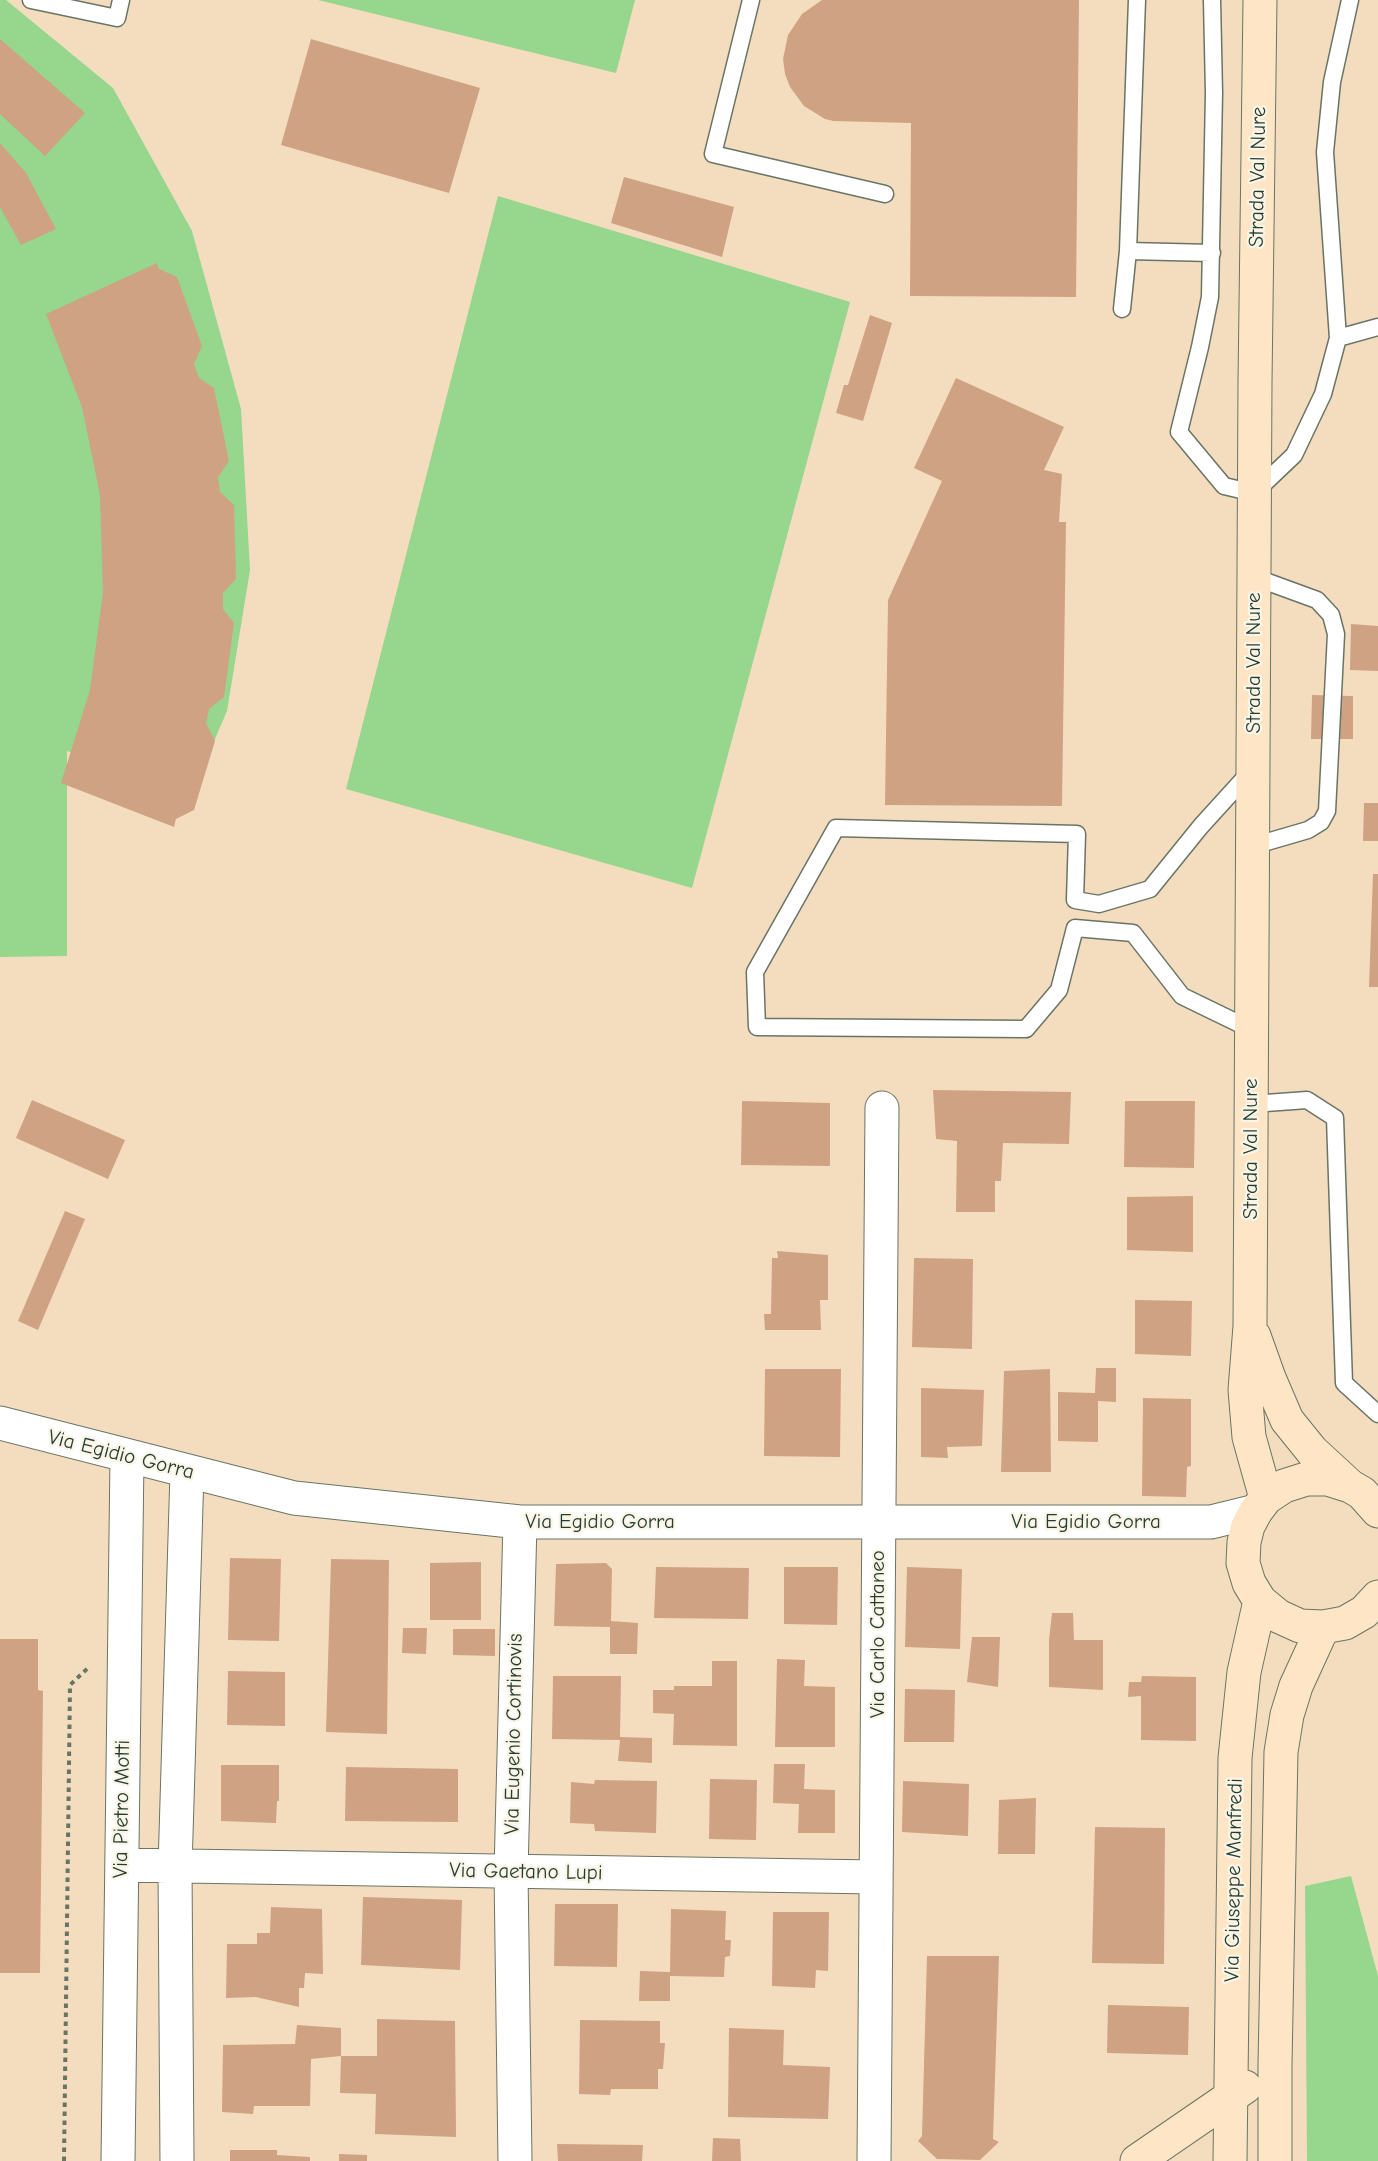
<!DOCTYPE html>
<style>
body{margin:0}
canvas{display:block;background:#f3ddbe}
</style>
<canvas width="1378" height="2161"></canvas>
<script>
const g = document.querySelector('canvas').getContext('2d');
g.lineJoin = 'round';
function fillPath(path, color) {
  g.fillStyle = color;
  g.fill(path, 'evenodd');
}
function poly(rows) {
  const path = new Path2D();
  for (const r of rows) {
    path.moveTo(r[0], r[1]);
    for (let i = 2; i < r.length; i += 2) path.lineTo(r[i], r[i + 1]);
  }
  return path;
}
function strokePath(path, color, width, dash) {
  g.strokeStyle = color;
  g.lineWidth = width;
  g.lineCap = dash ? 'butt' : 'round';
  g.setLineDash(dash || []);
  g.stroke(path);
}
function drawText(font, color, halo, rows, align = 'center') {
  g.font = font + ' "Comic Neue",sans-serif';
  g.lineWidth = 4.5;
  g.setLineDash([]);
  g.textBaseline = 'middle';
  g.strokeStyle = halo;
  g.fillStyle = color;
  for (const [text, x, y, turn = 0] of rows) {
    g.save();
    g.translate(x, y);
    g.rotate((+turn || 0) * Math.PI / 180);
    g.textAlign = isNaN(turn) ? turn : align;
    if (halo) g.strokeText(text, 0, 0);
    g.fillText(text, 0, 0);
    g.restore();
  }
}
fillPath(poly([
 [0,0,6,0,113,88,192,231,241,409,250,570,227,711,193,790,67,751,67,956,0,957],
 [318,0,635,0,616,73],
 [498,196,850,302,692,888,346,789],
 [1351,1876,1378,1976,1378,2161,1307,2161,1305,1886]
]), '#96d68d');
fillPath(poly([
 [822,0,1079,0,1076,297,910,296,911,123,833,121,825,119,804,106,790,87,785,74,783,59,788,35,802,14],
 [0,39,85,113,45,156,0,114],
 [311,39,480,88,449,193,281,145],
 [0,143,26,173,56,229,21,245,0,207],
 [624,177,734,207,722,257,611,223],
 [157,263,159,269,177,277,202,346,194,364,199,378,214,388,229,461,218,477,220,492,234,505,236,579,223,593,223,609,234,623,224,697,209,709,206,723,215,741,194,810,176,819,174,827,61,783,90,690,103,593,100,495,82,407,46,314],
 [870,315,892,323,863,421,836,413,844,385,848,385],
 [956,378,1064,427,1044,470,1062,474,1059,522,1066,522,1062,806,885,805,888,600,942,481,914,468],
 [1351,624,1378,626,1378,671,1350,670],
 [1312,695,1353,696,1353,739,1311,739],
 [1364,803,1378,803,1378,841,1363,841],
 [1373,874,1378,874,1378,987,1369,987],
 [933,1090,1071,1092,1069,1144,1003,1143,1001,1181,995,1181,995,1212,956,1212,957,1141,936,1139],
 [32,1100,125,1140,108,1179,16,1138],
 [742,1101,830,1103,830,1166,741,1165],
 [1125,1101,1195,1101,1194,1168,1124,1167],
 [1193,1196,1193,1252,1127,1250,1127,1197],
 [65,1211,85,1219,38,1330,18,1321],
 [777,1251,828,1255,828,1300,820,1300,821,1330,765,1330,764,1314,771,1314,772,1258,778,1258],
 [914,1258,973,1259,972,1349,912,1347],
 [1135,1300,1192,1301,1191,1356,1135,1354],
 [1096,1368,1116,1368,1116,1402,1098,1401,1098,1442,1058,1441,1058,1392,1095,1393],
 [765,1369,841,1369,840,1457,764,1456],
 [1050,1369,1051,1472,1001,1472,1004,1371],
 [921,1388,984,1390,982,1446,947,1447,948,1458,921,1457],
 [1143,1398,1191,1399,1191,1466,1187,1467,1186,1497,1142,1496],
 [230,1558,281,1559,279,1641,228,1640],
 [331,1559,389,1560,387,1734,326,1732],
 [481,1562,481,1620,430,1620,430,1563],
 [606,1563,612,1569,611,1621,638,1623,637,1654,610,1654,610,1627,554,1626,556,1564],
 [656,1567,749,1568,748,1619,654,1618],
 [784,1567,838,1567,837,1625,784,1624],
 [907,1567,962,1569,960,1649,905,1647],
 [1052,1613,1073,1613,1074,1640,1103,1640,1103,1690,1049,1687,1049,1640],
 [403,1628,427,1628,426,1654,402,1653],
 [453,1629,495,1629,495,1656,453,1655],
 [972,1637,1000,1637,998,1687,967,1682],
 [0,1639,38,1639,38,1690,43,1691,40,1973,0,1973],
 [777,1659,805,1660,804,1686,835,1687,835,1747,775,1747],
 [712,1661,737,1661,737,1746,673,1745,674,1714,653,1713,653,1690,674,1690,674,1686,712,1686],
 [228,1671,285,1672,285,1726,227,1725],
 [553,1676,621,1676,620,1737,652,1738,652,1763,618,1761,620,1740,552,1739],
 [1142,1676,1196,1677,1196,1741,1141,1740,1141,1696,1128,1697,1129,1682,1141,1682],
 [905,1689,955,1690,954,1742,904,1742],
 [774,1764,805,1764,804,1789,835,1790,835,1833,798,1833,799,1804,773,1803],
 [221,1765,279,1765,279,1801,277,1801,276,1823,221,1821],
 [346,1767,458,1769,458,1822,345,1821],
 [710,1779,757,1780,756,1840,709,1839],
 [595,1780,657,1781,656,1833,595,1831,594,1824,570,1823,571,1782,594,1784],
 [903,1781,969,1784,968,1836,902,1832],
 [1036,1798,1035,1854,998,1854,999,1800],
 [1095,1827,1165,1828,1164,1964,1092,1963],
 [363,1897,462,1900,460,1970,361,1965],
 [555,1904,618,1904,617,1967,554,1966],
 [271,1907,322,1909,323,1974,305,1973,304,1988,299,1988,299,2007,256,1997,226,1998,227,1944,257,1944,257,1933,270,1933],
 [671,1909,726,1911,725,1940,731,1940,730,1956,725,1957,724,1977,670,1976,670,2001,639,2001,640,1971,670,1972],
 [773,1912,829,1912,828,1971,816,1970,815,1988,772,1986],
 [927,1956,999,1956,993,2139,999,2142,980,2160,937,2159,918,2141,922,2136],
 [1108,2005,1189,2007,1188,2055,1107,2053],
 [377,2019,455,2021,456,2137,375,2134,376,2094,340,2093,341,2056,311,2059,310,2106,254,2106,253,2114,222,2112,223,2045,295,2044,297,2025,341,2028,341,2056,377,2056],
 [580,2020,660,2021,660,2043,665,2043,663,2069,658,2069,658,2089,611,2089,610,2095,579,2094],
 [729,2028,784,2030,783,2065,830,2067,828,2119,728,2117],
 [713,2138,740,2139,741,2161,712,2161],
 [557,2144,643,2145,642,2161,558,2161],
 [230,2150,277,2150,277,2155,310,2157,310,2161,230,2161],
 [339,2154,367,2155,367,2161,339,2161]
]), '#cfa283');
const lane = poly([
 [31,0,117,18,121,0],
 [751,0,713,154,885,194],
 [1137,0,1128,251,1212,253],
 [1212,0,1214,93,1210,297,1200,347,1179,432,1224,486,1254,493,1294,455,1323,394,1338,338,1325,152,1332,82,1350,0],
 [1122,309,1128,251],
 [1338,338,1378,327],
 [1251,771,1201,826,1150,889,1099,904,1075,900,1077,834,836,828,755,972,757,1027,1026,1029,1059,990,1075,928,1133,933,1182,996,1252,1030],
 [1253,846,1308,830,1321,822,1327,811,1336,634,1331,615,1317,600,1254,577],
 [1252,1104,1307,1100,1335,1118,1344,1383,1378,1414]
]);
const street = poly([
 [0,1423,294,1498,520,1522,1211,1522,1256,1511],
 [122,1865,876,1877],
 [118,2161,127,1457],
 [177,2161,175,1867,187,1472],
 [515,2161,511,1872,520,1522],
 [874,2161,882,1108]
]);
const secondary = poly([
 [1260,0,1255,382,1250,1326,1245,1390,1249,1437,1266,1498],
 [1254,1336,1269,1378,1287,1420,1312,1451,1350,1486],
 [1378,1511,1362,1493,1350,1486,1328,1479,1306,1479,1284,1486,1266,1498,1256,1511,1248,1526,1244,1542,1243,1563,1249,1583,1260,1601,1278,1616,1300,1626,1323,1627,1345,1623,1364,1612,1378,1597],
 [1137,2161,1245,2087],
 [1230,2161,1235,1758,1244,1672,1260,1601],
 [1275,2161,1275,2065,1281,1752,1287,1715,1296,1686,1323,1627]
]);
strokePath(lane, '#697564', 19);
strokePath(street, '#697564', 35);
strokePath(secondary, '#697564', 35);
strokePath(poly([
 [64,2161,70,1685,89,1667]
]), '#697564', 4, [4.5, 4.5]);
strokePath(lane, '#fff', 16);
strokePath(street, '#fff', 33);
strokePath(secondary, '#fde5c5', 33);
drawText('21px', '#1f3d34', '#fcf5e5', [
 ["Strada Val Nure",1258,177,-89],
 ["Strada Val Nure",1254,663,-90],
 ["Strada Val Nure",1251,1149,-90],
 ["Via Egidio Gorra",121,1455,14],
 ["Via Egidio Gorra",600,1522],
 ["Via Egidio Gorra",1086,1522],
 ["Via Carlo Cattaneo",878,1634,-90],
 ["Via Eugenio Cortinovis",514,1734,-89],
 ["Via Pietro Motti",122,1809,-89],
 ["Via Gaetano Lupi",526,1872,1],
 ["Via Giuseppe Manfredi",1234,1880,-89]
]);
</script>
